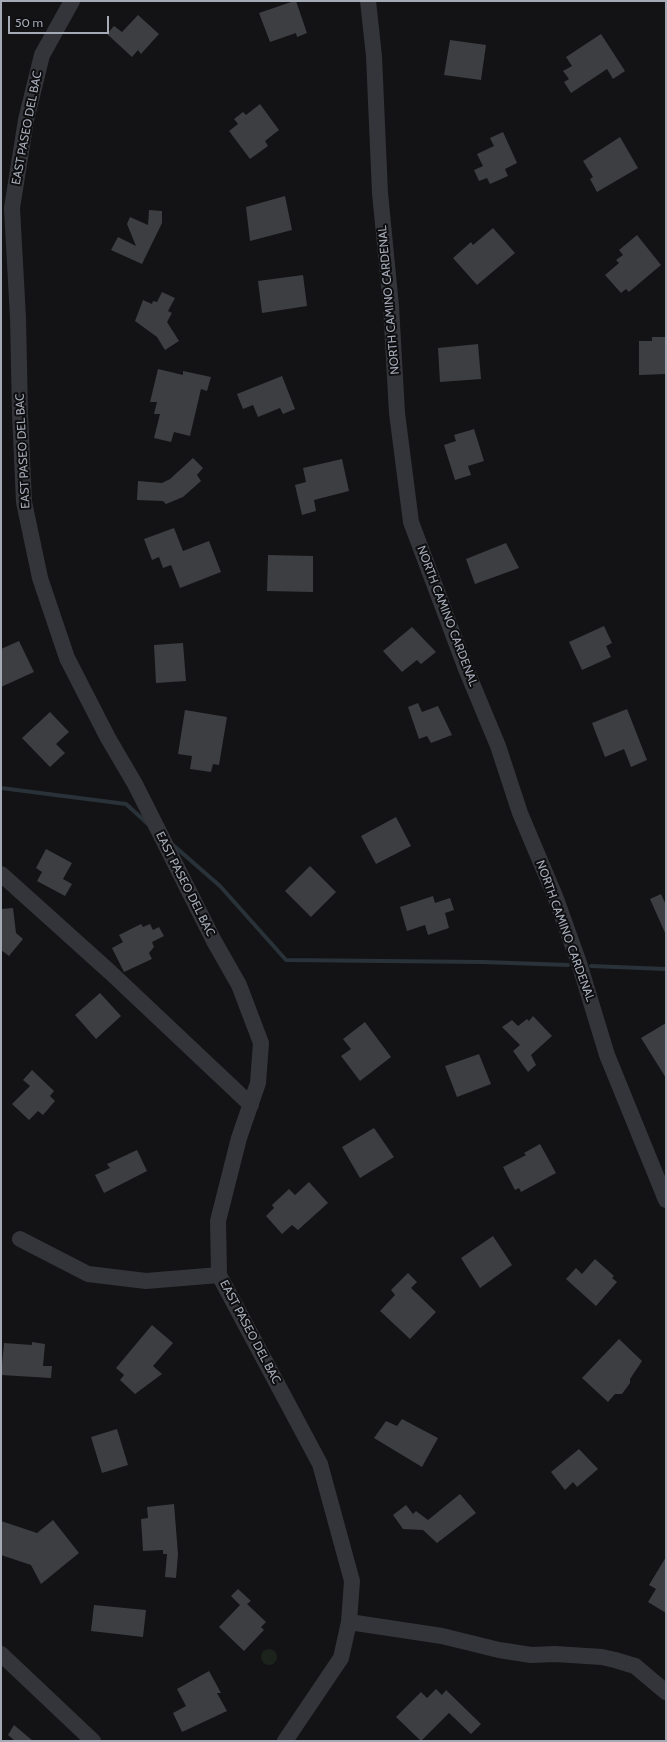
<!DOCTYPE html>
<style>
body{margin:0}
#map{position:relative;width:667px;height:1742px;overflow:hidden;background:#131315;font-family:Cabin,sans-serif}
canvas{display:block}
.frame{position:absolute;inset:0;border:2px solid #a4aab6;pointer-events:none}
.scale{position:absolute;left:8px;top:16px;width:101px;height:18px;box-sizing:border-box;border:2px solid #a4aab6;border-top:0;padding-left:5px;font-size:12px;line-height:14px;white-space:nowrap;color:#a4aab6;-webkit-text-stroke:3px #0e0e10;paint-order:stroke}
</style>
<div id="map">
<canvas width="667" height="1742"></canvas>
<div class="frame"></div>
<div class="scale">50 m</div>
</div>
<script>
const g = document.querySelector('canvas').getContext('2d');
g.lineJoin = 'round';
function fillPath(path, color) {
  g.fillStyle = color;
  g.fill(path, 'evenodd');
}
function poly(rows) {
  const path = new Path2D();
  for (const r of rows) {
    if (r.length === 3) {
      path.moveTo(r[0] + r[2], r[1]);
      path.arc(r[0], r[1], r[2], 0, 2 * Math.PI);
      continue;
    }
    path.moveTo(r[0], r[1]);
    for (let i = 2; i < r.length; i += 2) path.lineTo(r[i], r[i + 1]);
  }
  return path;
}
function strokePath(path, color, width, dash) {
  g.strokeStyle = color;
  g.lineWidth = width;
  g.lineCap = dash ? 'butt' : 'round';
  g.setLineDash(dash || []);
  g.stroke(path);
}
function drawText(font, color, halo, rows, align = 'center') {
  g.font = font + ' Cabin,sans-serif';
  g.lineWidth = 4;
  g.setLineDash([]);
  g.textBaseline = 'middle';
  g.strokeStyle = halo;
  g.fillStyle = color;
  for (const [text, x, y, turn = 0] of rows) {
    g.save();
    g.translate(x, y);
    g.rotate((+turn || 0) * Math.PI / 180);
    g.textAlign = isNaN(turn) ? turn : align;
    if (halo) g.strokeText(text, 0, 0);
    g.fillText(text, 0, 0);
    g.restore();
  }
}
fillPath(poly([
 [269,1657,8]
]), '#1b231c');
strokePath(poly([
 [1,788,126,804,148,824],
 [173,845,220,886,286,960,483,962,568,965],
 [591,966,666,969]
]), '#293239', 4);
fillPath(poly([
 [294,1,296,1,307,33,297,37,296,33,270,42,259,13],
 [138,15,159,34,141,54,138,50,132,57,107,34,114,26,122,32],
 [601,34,625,71,613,79,607,69,571,93,564,82,569,79,563,71,572,66,566,57],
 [450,40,486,45,481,80,444,75],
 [260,104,279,130,265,141,268,146,250,159,229,131,238,124,234,119,243,112,246,115],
 [503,132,517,163,505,169,508,176,490,184,487,178,479,181,474,170,483,166,477,154,494,146,490,138],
 [620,137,638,168,597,192,590,179,593,177,583,161],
 [285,196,292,230,250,241,246,207],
 [149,210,162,211,162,223,142,264,111,250,118,237,136,246,127,224,130,217,148,225],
 [493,228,515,253,477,285,453,258,471,242,473,245],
 [637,235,661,265,629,292,626,289,621,293,605,275,619,263,616,260,623,255,619,250],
 [303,275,307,306,262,313,258,281],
 [162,292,175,298,168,311,172,313,167,322,179,341,165,350,157,337,135,321,143,300,152,304,153,301,157,302],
 [652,337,666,337,666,374,639,375,639,341,652,341],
 [478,344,481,379,440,382,438,348],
 [158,369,183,375,183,371,211,377,207,391,201,389,190,436,174,432,171,442,154,438,160,414,154,414,157,402,150,402],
 [282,376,295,409,283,414,280,408,258,417,253,405,243,409,237,394],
 [474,429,484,461,468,466,471,475,455,480,444,445,456,441,454,435],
 [193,458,203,468,197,475,201,481,183,497,166,504,163,501,137,500,138,481,162,483,170,479],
 [342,459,349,491,314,500,316,511,302,515,295,485,306,482,303,468],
 [174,528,183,551,209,541,221,572,180,588,171,565,163,568,159,557,152,560,144,539],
 [506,543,519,568,475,584,466,559],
 [268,555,313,556,313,592,267,591],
 [604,626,612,643,606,646,611,657,582,670,569,642],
 [412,627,436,652,421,664,417,660,402,672,383,651],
 [19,641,34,672,1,687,1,649],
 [183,643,186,681,156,683,154,645],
 [418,703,422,712,438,706,452,735,431,743,427,736,419,739,408,707],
 [627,709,647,760,631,767,624,749,605,757,592,723],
 [185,710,227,717,219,765,213,764,211,772,190,769,192,756,178,754],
 [50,712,69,732,56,744,65,753,50,767,22,738],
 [396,817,411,846,376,864,361,836],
 [46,849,72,863,63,879,72,884,65,896,37,881,42,872,36,868],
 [310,866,336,892,311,917,285,891],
 [661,894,666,905,666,935,650,899],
 [433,896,435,903,450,898,454,910,445,913,449,928,428,935,425,925,407,931,400,907],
 [13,908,16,933,23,939,9,956,1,950,1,909],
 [141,924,143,927,150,924,153,930,159,927,164,936,152,942,154,947,149,953,152,959,124,972,112,948,123,942,119,935],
 [100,993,121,1016,96,1039,75,1015],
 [533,1016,552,1036,531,1055,536,1065,528,1072,513,1051,520,1045,502,1027,512,1020,518,1026,527,1019,529,1021],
 [365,1022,391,1057,360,1081,341,1056,351,1049,343,1039],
 [666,1023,666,1078,641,1038],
 [479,1054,491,1084,457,1097,445,1066],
 [32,1070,54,1091,50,1096,55,1101,43,1115,38,1111,29,1120,12,1104,30,1086,23,1080],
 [374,1128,394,1157,360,1178,342,1147],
 [540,1144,556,1173,521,1192,519,1188,515,1190,503,1167,526,1155,524,1153],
 [137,1150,147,1171,104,1193,95,1175,110,1168,107,1164],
 [309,1182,328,1203,298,1230,292,1225,282,1234,266,1216,274,1208,272,1205,289,1189,295,1195],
 [493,1236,512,1265,480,1288,461,1258],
 [595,1259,614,1276,612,1278,617,1282,596,1306,566,1279,576,1268,582,1274],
 [408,1273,417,1282,411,1288,436,1312,410,1339,380,1311,395,1295,391,1290],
 [152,1325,173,1343,153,1366,162,1374,135,1394,120,1380,124,1375,116,1368],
 [619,1339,642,1361,630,1379,630,1383,622,1394,615,1394,608,1402,582,1378],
 [32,1342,45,1344,43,1366,52,1366,51,1378,1,1375,4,1343,32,1345],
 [402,1419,438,1438,422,1467,374,1438,386,1421,397,1426],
 [117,1429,128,1465,102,1473,91,1437],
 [579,1449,598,1469,577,1487,573,1482,565,1490,551,1472],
 [460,1494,476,1513,437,1543,423,1530,403,1529,393,1515,406,1505,413,1514,416,1511,428,1520],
 [174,1504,178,1554,176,1578,165,1577,167,1554,163,1554,163,1550,143,1551,141,1519,148,1518,147,1507],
 [53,1520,79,1553,41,1584,31,1565,1,1555,1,1521,37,1533],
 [666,1557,666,1613,648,1602,656,1589,649,1585],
 [238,1589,251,1601,247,1604,266,1622,261,1627,264,1630,244,1651,219,1627,240,1605,231,1596],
 [94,1605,146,1610,143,1637,91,1631],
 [209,1671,221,1693,217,1693,227,1711,182,1732,173,1713,186,1706,177,1689],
 [436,1689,442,1695,446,1690,481,1724,471,1734,449,1713,421,1741,396,1717,421,1692,427,1698],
 [14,1725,33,1741,15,1741,8,1735]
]), '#3d3e42');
strokePath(poly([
 [72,1,42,55,26,120,12,208,18,318,20,414,24,502,40,578,67,658,108,738,135,784,214,941,239,985,261,1043,258,1083,239,1138,218,1221,219,1275,320,1464,352,1581,349,1622,341,1658,285,1741],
 [368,1,374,56,380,193,391,306,397,413,411,522,466,669,498,746,520,813,555,896,579,963,607,1055,666,1200],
 [1,874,110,972,251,1105],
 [20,1239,88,1274,146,1281,219,1275],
 [349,1622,442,1636,499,1650,531,1655,555,1654,602,1657,615,1660,635,1666,666,1692],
 [1,1654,93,1741]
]), '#34353a', 16);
drawText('12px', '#a4aab6', '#0e0e10', [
 ["EAST PASEO DEL BAC",27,128,-79],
 ["NORTH CAMINO CARDENAL",389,300,-95],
 ["EAST PASEO DEL BAC",23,451,-93],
 ["NORTH CAMINO CARDENAL",447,616,69],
 ["EAST PASEO DEL BAC",185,884,63],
 ["NORTH CAMINO CARDENAL",565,931,70],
 ["EAST PASEO DEL BAC",250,1332,62]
]);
</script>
